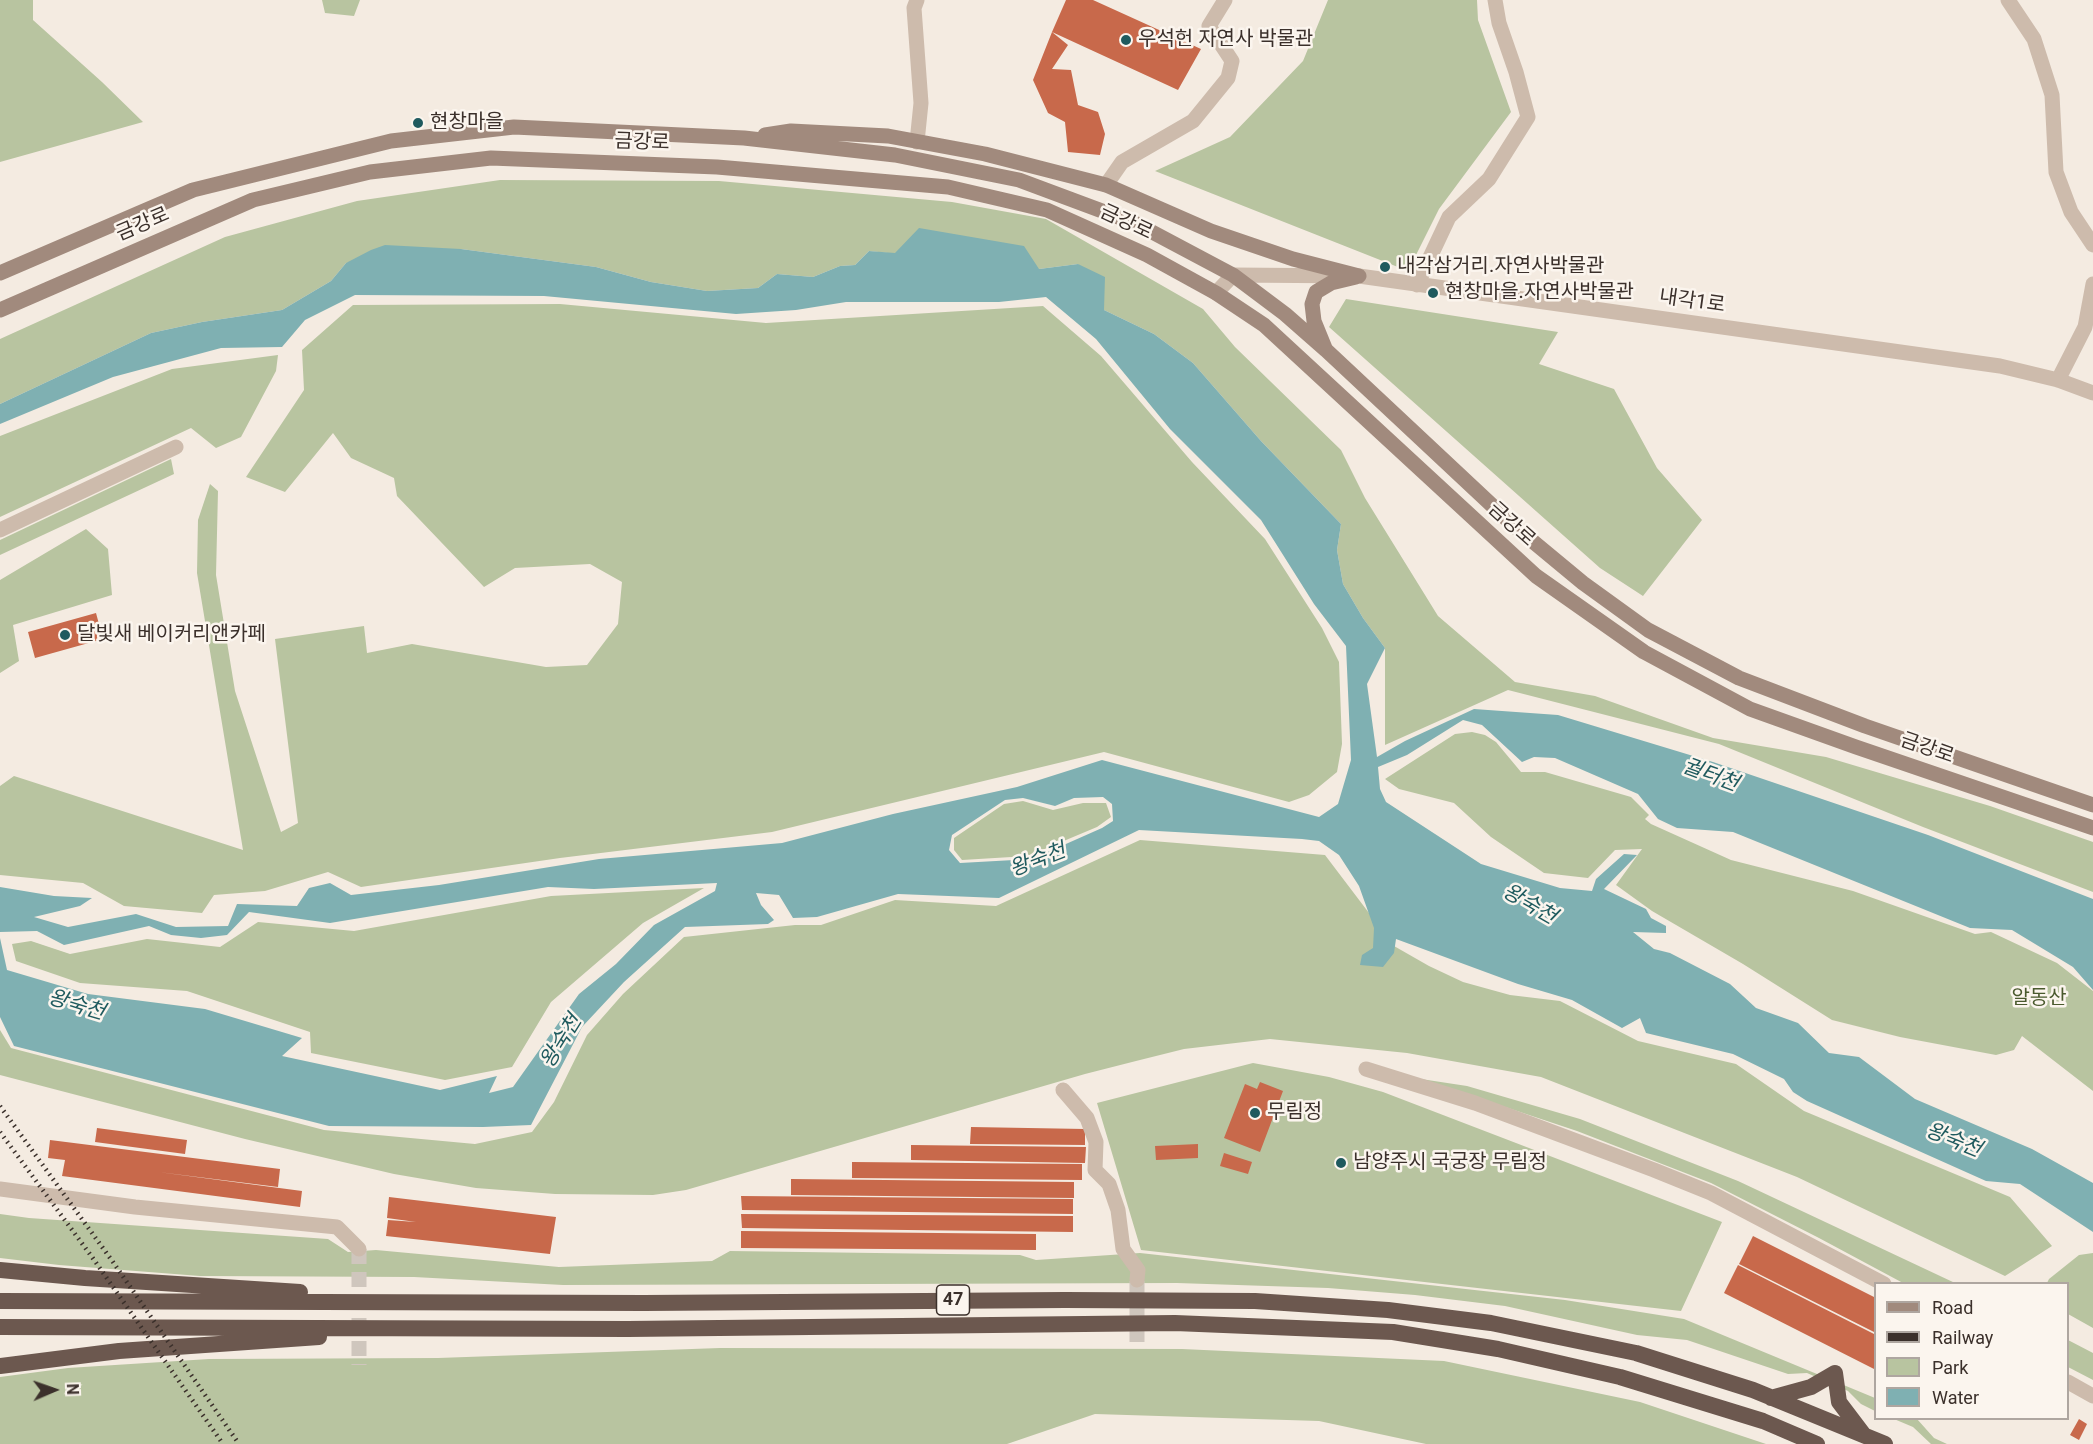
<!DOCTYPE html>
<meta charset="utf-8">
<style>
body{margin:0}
#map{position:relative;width:2093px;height:1444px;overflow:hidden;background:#f4ebe1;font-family:Roboto,sans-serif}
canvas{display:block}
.legend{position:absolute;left:1874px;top:1282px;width:195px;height:138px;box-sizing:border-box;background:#fbf5ee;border:2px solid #aea6a0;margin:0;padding:8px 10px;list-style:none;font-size:18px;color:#3b302b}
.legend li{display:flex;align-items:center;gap:12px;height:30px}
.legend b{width:30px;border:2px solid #aea6a0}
.north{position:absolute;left:24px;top:1360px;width:60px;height:60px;-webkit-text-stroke:4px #fbf5ee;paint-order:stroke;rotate:88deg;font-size:16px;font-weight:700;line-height:24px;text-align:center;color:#3b302b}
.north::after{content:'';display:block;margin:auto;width:21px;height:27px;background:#3b302b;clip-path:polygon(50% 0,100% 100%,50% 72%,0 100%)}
</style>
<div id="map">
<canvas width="2093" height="1444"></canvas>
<ul class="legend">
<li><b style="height:8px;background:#a18a7d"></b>Road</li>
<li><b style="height:8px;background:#3b302b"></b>Railway</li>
<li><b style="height:16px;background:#b8c4a0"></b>Park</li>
<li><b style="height:16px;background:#7fb0b2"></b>Water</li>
</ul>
<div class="north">N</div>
</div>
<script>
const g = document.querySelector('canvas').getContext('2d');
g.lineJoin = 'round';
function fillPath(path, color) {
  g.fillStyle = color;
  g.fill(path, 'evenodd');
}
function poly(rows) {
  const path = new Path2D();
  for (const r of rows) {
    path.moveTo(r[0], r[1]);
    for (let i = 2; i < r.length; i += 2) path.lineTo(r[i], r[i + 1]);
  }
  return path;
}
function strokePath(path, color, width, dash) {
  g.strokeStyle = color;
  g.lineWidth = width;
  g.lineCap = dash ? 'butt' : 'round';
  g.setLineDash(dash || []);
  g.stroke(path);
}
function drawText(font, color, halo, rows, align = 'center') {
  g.font = font + ' Roboto,"Noto Sans KR",sans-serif';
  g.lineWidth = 5;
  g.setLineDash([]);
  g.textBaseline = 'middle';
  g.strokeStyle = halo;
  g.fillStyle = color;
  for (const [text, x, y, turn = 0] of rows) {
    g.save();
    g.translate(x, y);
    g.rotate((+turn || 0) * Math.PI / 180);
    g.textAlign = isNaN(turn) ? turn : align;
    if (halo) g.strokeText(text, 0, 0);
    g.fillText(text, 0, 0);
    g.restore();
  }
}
fillPath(poly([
 [0,0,33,0,33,20,102,82,143,122,0,162],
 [322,0,360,0,354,16,325,13],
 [1328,0,1477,0,1478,20,1511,112,1439,209,1408,271,1155,171,1230,137,1303,61],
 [500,180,719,181,952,202,1046,219,1203,309,1235,347,1341,450,1365,498,1438,616,1515,682,1595,696,1713,738,1826,757,1990,806,2093,842,2093,892,1923,827,1719,744,1508,690,1385,745,1385,648,1363,618,1343,584,1337,550,1341,524,1261,441,1193,363,1154,334,1104,310,1078,264,1039,269,869,251,855,265,840,266,813,277,777,274,758,288,707,291,651,282,596,267,461,249,346,263,331,281,282,310,202,322,151,333,0,404,0,339,225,237,357,201],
 [1346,299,1558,332,1539,364,1614,389,1657,468,1702,520,1643,596,1600,568,1329,327],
 [560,304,766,323,1043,306,1101,356,1192,462,1265,539,1322,628,1339,662,1342,744,1337,772,1309,795,1289,802,1104,752,772,832,560,858,361,887,328,872,265,891,214,895,202,913,124,906,83,883,0,875,0,786,14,776,243,850,197,573,198,520,210,484,218,491,216,575,235,691,281,832,298,823,275,639,364,626,367,653,412,644,546,667,587,665,618,624,622,582,590,564,515,568,484,587,397,496,394,478,351,458,333,433,285,492,246,477,304,390,302,350,353,305],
 [278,355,276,371,241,437,216,448,191,428,0,517,0,436,172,369],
 [171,459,174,474,0,555,0,540],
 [86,529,108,549,112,595,13,625,19,661,0,673,0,580],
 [1472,732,1485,735,1496,742,1521,772,1545,772,1631,797,1649,815,1645,819,1651,824,1731,860,1853,891,1975,934,1991,932,2057,963,2093,991,2093,1091,2022,1036,2014,1050,1996,1055,1900,1037,1832,1020,1743,964,1652,911,1616,885,1642,849,1615,850,1588,878,1544,873,1491,837,1454,803,1399,789,1385,779,1455,734],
 [1023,801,1053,810,1083,803,1106,803,1111,817,1097,827,1028,856,962,860,954,850,954,838,1004,804],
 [1140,840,1325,855,1394,946,1429,966,1463,982,1510,995,1560,1001,1638,1041,1736,1064,1804,1111,2010,1197,2052,1246,2005,1276,1797,1177,1541,1077,1407,1053,1270,1039,1184,1049,1136,1061,1085,1074,686,1190,653,1195,555,1194,476,1188,394,1174,245,1139,0,1075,0,1030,11,1048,324,1130,475,1144,532,1132,554,1102,587,1035,623,994,684,937,795,925,821,925,895,900,996,906],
 [704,888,643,923,551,1002,512,1067,445,1080,311,1053,310,1032,187,991,80,983,16,961,12,944,31,941,70,954,147,939,220,947,258,922,354,931,551,896],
 [1253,1063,1329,1077,1383,1092,1722,1222,1681,1311,1141,1250,1097,1103],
 [1421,1079,1467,1086,1580,1119,1738,1181,1955,1283,1903,1283,1819,1238,1711,1183,1577,1131],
 [0,1214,29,1218,328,1239,348,1252,376,1250,559,1267,712,1261,730,1251,1020,1255,1036,1260,1140,1253,1565,1300,1684,1319,1875,1398,1875,1411,1861,1404,1848,1391,1807,1373,1788,1374,1687,1340,1637,1335,1505,1306,1415,1295,1328,1288,1177,1283,563,1285,414,1277,200,1276,59,1265,0,1258],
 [2093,1253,2093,1328,2068,1314,2068,1284,2047,1283,2049,1279,2079,1255],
 [2068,1340,2093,1353,2093,1380,2068,1367],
 [720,1348,1182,1349,1444,1361,1640,1402,1766,1444,1426,1444,1319,1421,1095,1414,1007,1444,0,1444,0,1377,68,1368,209,1359,438,1358],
 [1894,1419,1917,1419,1934,1438,1947,1444,1931,1444,1913,1427]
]), '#b8c4a0');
fillPath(poly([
 [919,228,1024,246,1039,269,1078,264,1105,277,1104,310,1154,334,1193,363,1261,441,1341,524,1337,550,1343,584,1363,618,1385,648,1367,684,1377,757,1405,741,1474,709,1558,715,1713,762,1928,835,2093,899,2093,990,2073,967,2012,930,1970,928,1733,832,1677,828,1658,819,1638,794,1555,758,1534,757,1522,762,1482,725,1463,720,1407,755,1378,767,1380,789,1386,802,1481,864,1560,888,1592,891,1596,879,1624,854,1637,855,1604,889,1646,909,1651,918,1666,926,1666,933,1633,932,1654,949,1670,953,1730,984,1756,1008,1798,1023,1829,1053,1859,1057,1915,1099,2032,1149,2093,1183,2093,1232,2020,1184,1986,1181,1807,1101,1793,1092,1784,1079,1733,1054,1646,1033,1640,1018,1622,1028,1572,1000,1518,984,1396,939,1394,953,1383,967,1360,965,1362,955,1373,948,1374,928,1359,886,1339,855,1319,841,1302,839,1139,830,999,898,898,894,817,917,793,918,779,895,756,893,761,905,774,920,768,924,685,927,624,982,582,1027,531,1125,483,1127,329,1126,14,1046,0,1017,0,938,7,970,88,994,205,1009,302,1038,282,1056,440,1090,497,1076,489,1093,513,1087,579,994,616,964,654,925,715,891,717,883,594,889,548,887,330,923,249,912,227,935,201,938,171,935,149,926,64,945,37,931,0,932,0,887,54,896,92,898,80,906,34,917,68,927,136,914,176,927,228,926,237,904,297,906,309,888,330,883,351,895,439,885,599,859,782,843,893,814,1017,787,1102,760,1319,817,1338,804,1351,760,1346,646,1314,604,1261,520,1170,429,1096,339,1046,297,999,302,846,302,796,310,736,314,544,296,355,295,305,320,282,347,221,348,113,377,0,424,0,404,151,333,202,322,282,310,331,281,346,263,371,250,385,245,461,249,596,267,651,282,707,291,758,288,777,274,813,277,840,266,855,265,869,251,895,253],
 [1103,797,1112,804,1113,821,1102,828,1032,859,960,863,949,850,952,835,1005,800,1023,798,1055,806,1074,798]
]), '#7fb0b2');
fillPath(poly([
 [1066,0,1093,0,1201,49,1178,90,1052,32],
 [1052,32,1068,45,1052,69,1071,70,1078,105,1098,112,1105,134,1100,155,1068,152,1065,122,1048,113,1033,80],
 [96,613,103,639,35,658,28,632],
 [1260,1082,1283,1091,1260,1152,1224,1138,1245,1084,1257,1089],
 [971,1127,1085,1129,1085,1145,970,1144],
 [97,1128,187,1140,185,1154,95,1142],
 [50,1140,280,1169,278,1187,158,1172,302,1191,300,1207,62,1176,65,1160,48,1158],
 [1198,1144,1198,1158,1156,1160,1155,1146],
 [911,1145,1086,1147,1085,1163,911,1160],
 [1224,1153,1252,1162,1248,1174,1220,1166],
 [852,1162,1082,1164,1082,1180,852,1178],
 [791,1179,1074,1182,1074,1198,791,1195],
 [741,1196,1073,1199,1073,1214,742,1210],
 [389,1197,556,1217,550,1254,386,1236,388,1220,416,1222,387,1218],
 [741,1214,1073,1216,1073,1232,742,1228],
 [741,1231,1036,1234,1036,1250,741,1248],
 [1753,1236,1876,1298,1876,1333,1739,1264],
 [1738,1265,1876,1335,1876,1370,1724,1293],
 [2079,1419,2087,1424,2079,1440,2070,1435]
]), '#c8694b');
strokePath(poly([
 [359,1249,359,1365],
 [1137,1342,1137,1280]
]), '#cfc6bd', 15, [15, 8]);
strokePath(poly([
 [917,0,914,8,921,103,917,142],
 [2008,0,2034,39,2052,95,2056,172,2071,212,2093,245],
 [1106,185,1122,162,1193,121,1228,78,1232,61,1209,26,1225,0],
 [1417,285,1449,217,1489,179,1528,117,1516,72,1499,23,1495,0],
 [1216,293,1233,275,1359,276,2000,366,2058,380,2093,393],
 [2058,380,2085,327,2093,284],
 [0,530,176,447],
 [1366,1069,1475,1103,1654,1170,1711,1193,1884,1284],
 [1063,1090,1087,1118,1096,1142,1095,1170,1109,1184,1118,1210,1123,1249,1138,1270,1137,1280],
 [0,1189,135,1207,337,1227,359,1249],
 [2068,1382,2093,1396]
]), '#cdbbac', 15);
strokePath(poly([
 [765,135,791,131,888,136,985,154,1106,185,1211,231,1293,259,1359,276],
 [0,273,193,190,391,141,514,127,744,138,895,155,1019,180,1137,224,1233,275,1285,314,1326,350,1513,525,1583,583,1648,630,1739,678,1865,726,2093,805],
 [0,310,253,200,370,172,491,158,717,167,948,187,1047,210,1147,255,1216,293,1264,325,1536,576,1644,652,1750,709,1856,747,2093,828],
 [1325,348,1314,321,1312,304,1316,292,1331,283,1356,277]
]), '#a18a7d', 15);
strokePath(poly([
 [0,1270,85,1278,300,1292],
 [0,1301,644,1303,1065,1300,1255,1301,1388,1310,1491,1323,1636,1353,1753,1390,1885,1444],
 [0,1327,628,1329,1175,1323,1393,1332,1498,1349,1620,1377,1763,1421,1817,1444],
 [0,1366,119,1351,319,1337],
 [1771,1398,1811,1387,1835,1373,1839,1402,1864,1435]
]), '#6c584f', 16);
strokePath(poly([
 [0,1106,113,1262,239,1444],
 [0,1132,92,1257,223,1444]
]), '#3b302b', 4.5, [1.5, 4.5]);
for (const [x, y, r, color] of [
 [1126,40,6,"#1f5a5e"],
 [418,123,6,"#1f5a5e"],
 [1385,267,6,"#1f5a5e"],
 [1433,293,6,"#1f5a5e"],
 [65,635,6,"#1f5a5e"],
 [1255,1113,6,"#1f5a5e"],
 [1341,1163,6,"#1f5a5e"]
]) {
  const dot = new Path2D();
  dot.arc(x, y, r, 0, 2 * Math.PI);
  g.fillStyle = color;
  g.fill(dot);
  strokePath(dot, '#fbf5ee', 2);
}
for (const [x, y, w] of [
 [953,1300,33]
]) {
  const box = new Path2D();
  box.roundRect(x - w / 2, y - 15, w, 30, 4.5);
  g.fillStyle = '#fbf5ee';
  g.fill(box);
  strokePath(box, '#3b302b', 1.5);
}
drawText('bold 18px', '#3b302b', null, [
 ["47",953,1300]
]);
drawText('20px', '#3b302b', '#fbf5ee', [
 ["우석헌 자연사 박물관",1138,40],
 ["현창마을",430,123],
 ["내각삼거리.자연사박물관",1397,267],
 ["현창마을.자연사박물관",1445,293],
 ["달빛새 베이커리앤카페",77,635],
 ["무림정",1267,1113],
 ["남양주시 국궁장 무림정",1353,1163]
], 'left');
drawText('20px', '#3b302b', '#fbf5ee', [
 ["금강로",642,143,2],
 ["금강로",1126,223,25],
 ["금강로",143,225,-23],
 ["내각1로",1692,302,8],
 ["금강로",1511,525,42],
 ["금강로",1927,749,19]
]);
drawText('20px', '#4a5a2e', '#fbf5ee', [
 ["알동산",2039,999]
]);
drawText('italic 21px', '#1f5a5e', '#fbf5ee', [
 ["궐터천",1710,776,20],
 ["왕숙천",1038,861,-21],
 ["왕숙천",1529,905,30],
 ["왕숙천",76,1006,17],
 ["왕숙천",562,1042,-58],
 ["왕숙천",1953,1141,22]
]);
</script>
